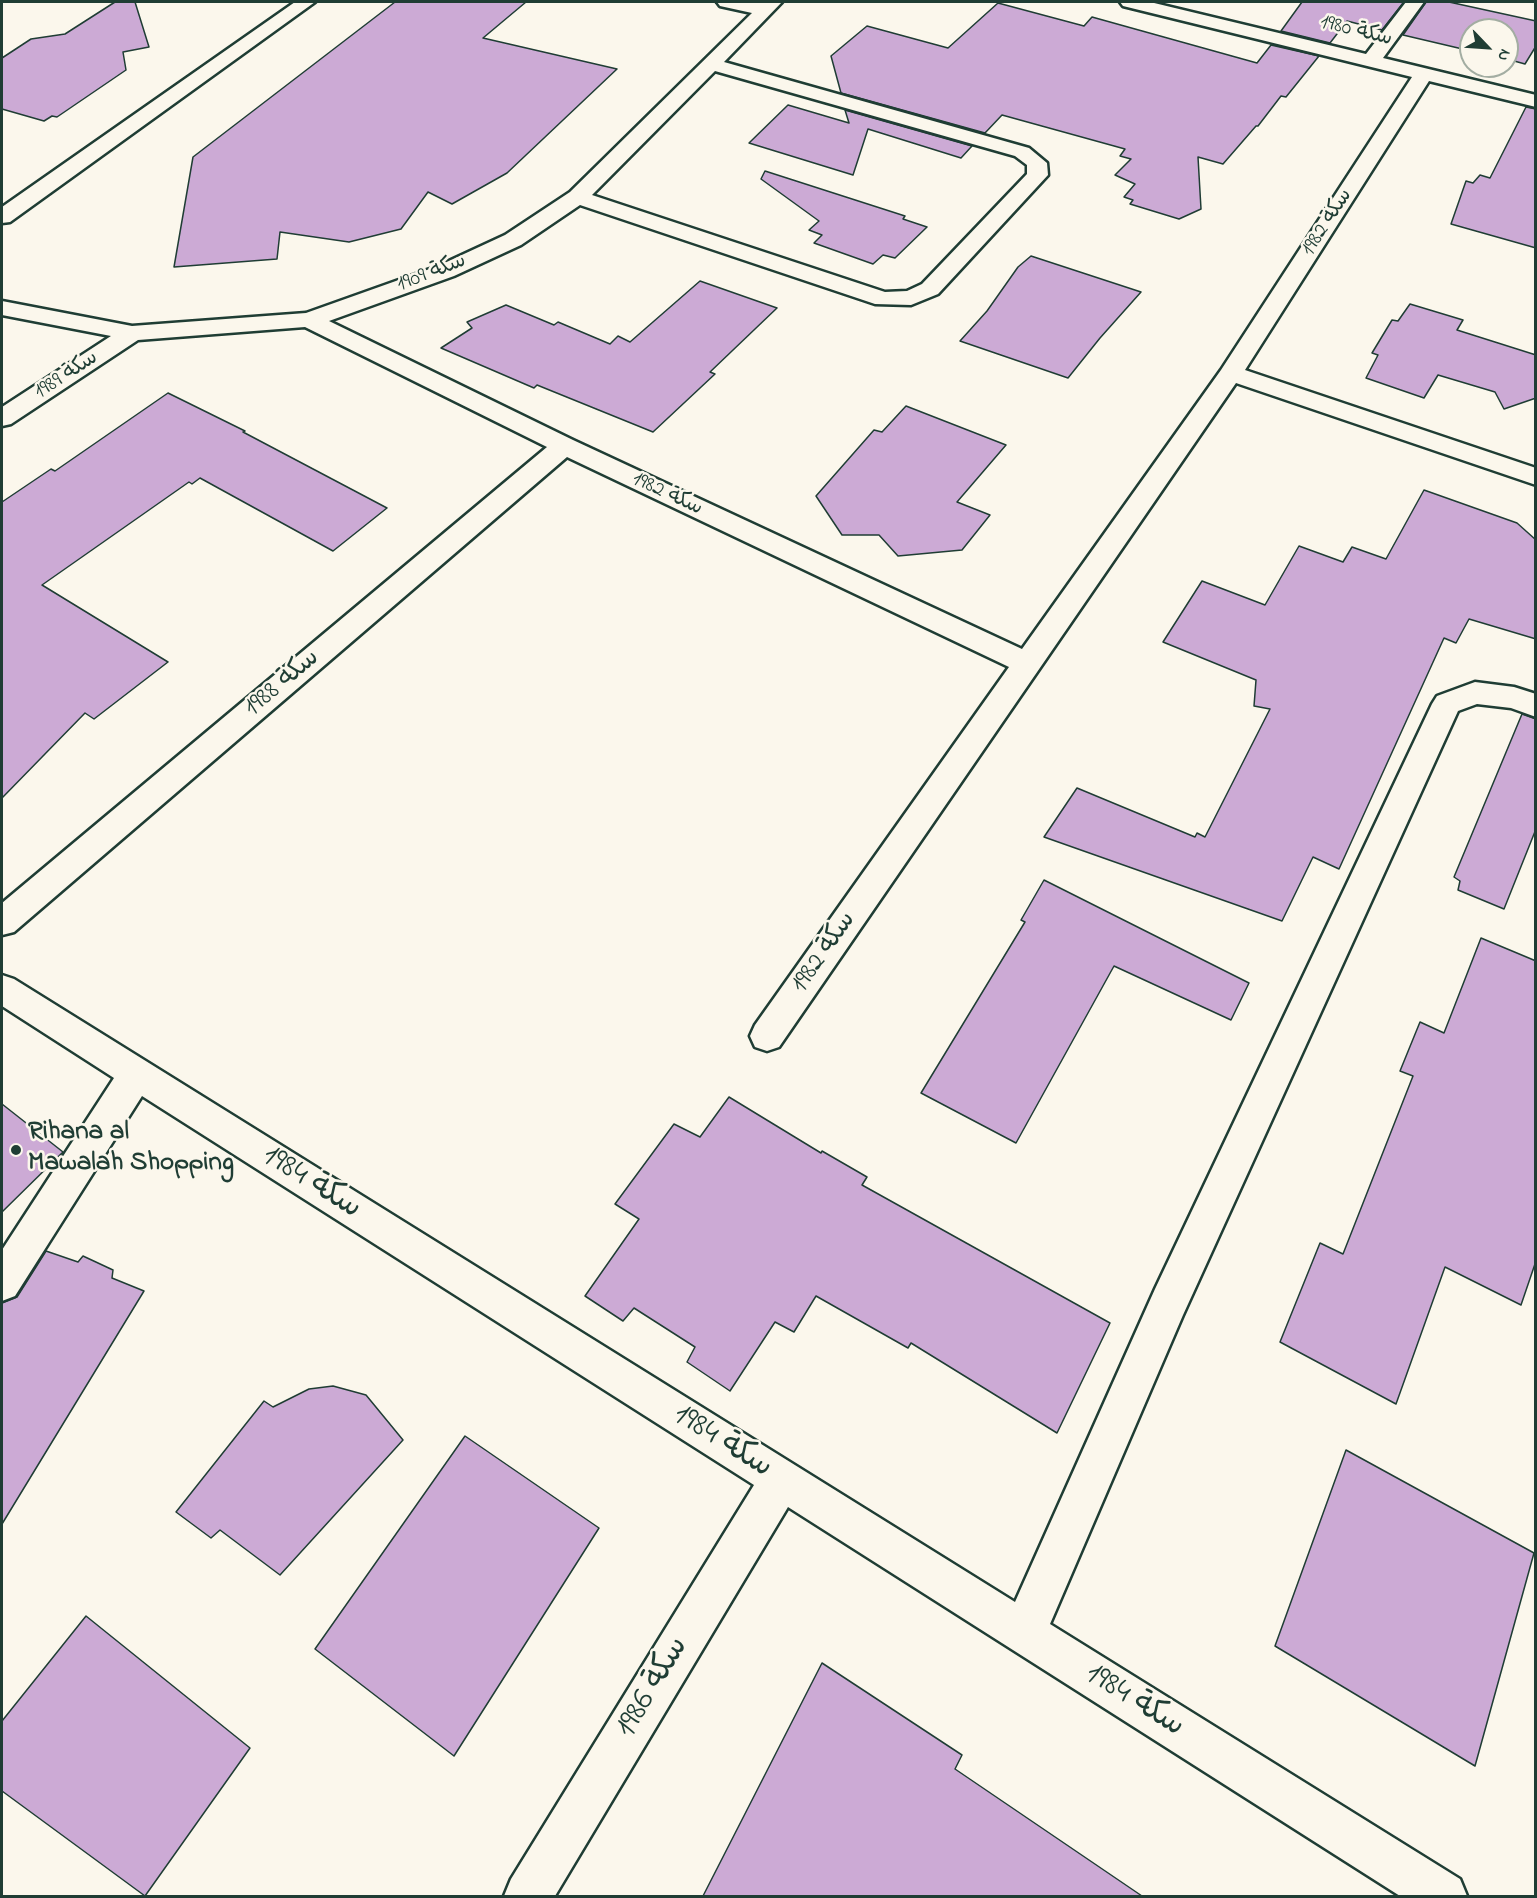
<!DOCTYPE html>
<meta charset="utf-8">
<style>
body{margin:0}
#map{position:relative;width:1537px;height:1898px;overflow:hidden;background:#fbf7ec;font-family:"Indie Flower",sans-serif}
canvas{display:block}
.frame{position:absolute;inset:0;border:3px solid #1f3d34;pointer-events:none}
.north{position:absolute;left:1459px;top:18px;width:60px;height:60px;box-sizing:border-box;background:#fbf7ec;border:2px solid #a3ada2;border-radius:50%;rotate:115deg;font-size:16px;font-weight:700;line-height:24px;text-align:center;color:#1f3d34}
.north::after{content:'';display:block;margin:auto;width:21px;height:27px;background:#1f3d34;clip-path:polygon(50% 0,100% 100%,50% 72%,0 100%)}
</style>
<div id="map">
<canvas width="1537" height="1898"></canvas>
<div class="frame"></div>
<div class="north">N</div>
</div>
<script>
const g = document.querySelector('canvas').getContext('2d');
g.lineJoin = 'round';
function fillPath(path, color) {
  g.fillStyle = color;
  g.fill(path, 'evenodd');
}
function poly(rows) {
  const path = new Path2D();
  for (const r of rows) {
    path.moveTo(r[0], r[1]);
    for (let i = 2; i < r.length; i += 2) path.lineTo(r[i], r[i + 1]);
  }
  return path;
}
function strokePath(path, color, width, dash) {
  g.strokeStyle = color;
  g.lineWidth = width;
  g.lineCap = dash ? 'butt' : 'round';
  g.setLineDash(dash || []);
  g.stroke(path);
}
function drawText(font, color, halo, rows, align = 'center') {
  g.font = font + ' "Indie Flower","Playpen Sans Arabic",sans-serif';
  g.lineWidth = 5;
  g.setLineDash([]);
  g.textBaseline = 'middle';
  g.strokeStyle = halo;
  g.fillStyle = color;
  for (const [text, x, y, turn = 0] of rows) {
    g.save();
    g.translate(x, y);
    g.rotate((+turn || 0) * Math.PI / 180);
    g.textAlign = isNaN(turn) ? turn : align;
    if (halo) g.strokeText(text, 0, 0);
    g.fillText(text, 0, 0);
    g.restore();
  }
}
const building = poly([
 [115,2,135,2,149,47,123,52,126,70,57,117,52,116,44,121,2,109,2,58,31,39,65,34,115,2],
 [395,2,526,2,483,38,617,69,507,173,452,204,428,192,401,229,349,242,280,232,277,259,174,267,193,157,395,2],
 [1302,2,1404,2,1382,30,1347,21,1330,43,1281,31,1302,2],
 [1426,2,1449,2,1536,21,1536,46,1525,64,1507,59,1507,30,1471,30,1471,51,1403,35,1426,2],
 [998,3,1084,26,1092,17,1257,63,1271,45,1319,56,1286,97,1281,96,1258,126,1256,126,1223,164,1198,157,1201,209,1179,219,1130,204,1133,200,1124,197,1135,184,1115,175,1131,159,1120,156,1125,149,1002,115,985,133,841,93,831,56,867,26,948,48,998,3],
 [788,105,849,123,845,110,972,146,961,158,868,129,853,175,749,143,788,105],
 [1526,107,1536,109,1536,248,1451,224,1466,181,1473,183,1480,175,1490,178,1526,107],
 [765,171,905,216,903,219,927,227,895,258,883,255,873,264,814,243,822,235,809,230,819,221,761,179,765,171],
 [1031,256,1141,292,1100,338,1068,378,960,341,987,311,1018,267,1031,256],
 [700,281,777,308,710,372,715,374,653,432,537,385,534,388,441,348,472,328,467,322,506,305,554,325,558,322,610,344,618,336,630,342,700,281],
 [1410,304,1463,320,1457,330,1536,355,1536,398,1504,409,1495,392,1438,375,1424,398,1366,378,1378,355,1372,353,1392,320,1398,321,1410,304],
 [168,393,245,431,243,432,387,508,333,551,200,478,192,484,189,482,42,585,168,662,94,719,85,713,2,798,2,502,51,469,55,471,168,393],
 [906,406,1006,445,957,502,990,515,962,550,898,556,879,535,842,535,816,496,874,430,882,432,906,406],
 [1424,490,1517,523,1536,540,1536,639,1469,619,1456,643,1444,638,1339,869,1313,857,1282,921,1044,837,1077,788,1195,837,1197,833,1205,837,1270,709,1254,706,1256,680,1163,642,1202,581,1265,605,1299,546,1343,562,1352,547,1386,559,1424,490],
 [1522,714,1536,719,1536,829,1504,909,1458,890,1460,881,1454,877,1522,714],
 [1044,880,1249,983,1231,1020,1114,966,1016,1143,921,1093,1025,922,1021,920,1044,880],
 [1481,938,1536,961,1536,1261,1521,1305,1445,1267,1396,1404,1280,1342,1320,1243,1343,1254,1413,1076,1400,1071,1420,1022,1444,1033,1481,938],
 [729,1097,821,1153,822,1151,867,1177,862,1185,1110,1323,1057,1433,911,1343,908,1348,816,1296,794,1332,775,1322,730,1391,687,1362,695,1347,634,1308,623,1321,585,1296,639,1219,615,1204,674,1124,700,1137,729,1097],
 [2,1104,63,1152,2,1212,2,1104],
 [46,1251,78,1262,83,1256,113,1270,112,1278,144,1291,2,1524,2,1303,17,1297,46,1251],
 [333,1386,366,1395,403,1440,280,1575,220,1530,211,1538,176,1512,264,1401,273,1407,309,1389,333,1386],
 [465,1436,599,1528,454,1756,315,1649,465,1436],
 [1346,1450,1534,1553,1475,1766,1275,1646,1346,1450],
 [86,1616,250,1748,145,1896,2,1791,2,1721,86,1616],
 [822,1663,962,1755,955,1769,1142,1896,703,1896,822,1663]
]);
fillPath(building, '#ccaad5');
strokePath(building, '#1f3d34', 1.5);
const street = poly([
 [295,2,315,2,10,222,2,223,2,207,295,2],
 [717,2,782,2,724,62,1029,148,1047,163,1048,175,938,294,911,305,875,304,580,205,521,245,454,276,329,321,573,440,1022,649,1221,370,1412,77,1123,6,1120,2,1150,2,1366,54,1406,2,1424,2,1383,58,1536,95,1536,107,1429,81,1245,370,1536,468,1536,485,1236,383,779,1047,767,1051,755,1047,750,1036,755,1025,1009,667,567,457,14,932,2,935,2,903,547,447,305,327,138,340,11,424,2,426,2,407,111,336,2,315,2,301,132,326,306,313,438,266,505,235,570,192,752,13,720,6,717,2],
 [715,71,1015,156,1027,165,1027,174,922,284,907,291,885,292,592,195,715,71],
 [1475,682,1514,687,1536,694,1536,717,1511,708,1477,704,1458,711,1183,1315,1050,1624,1460,1879,1467,1896,1400,1896,788,1507,555,1896,504,1896,511,1879,754,1485,142,1096,15,1296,2,1301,2,1250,114,1078,2,1006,2,975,14,979,1015,1602,1155,1289,1432,704,1437,696,1475,682]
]);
strokePath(street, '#1f3d34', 5);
fillPath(street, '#fbf7ec');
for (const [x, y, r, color] of [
 [16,1150,6,"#1f3d34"]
]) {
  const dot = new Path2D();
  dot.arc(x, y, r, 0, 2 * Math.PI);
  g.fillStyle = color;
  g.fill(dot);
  strokePath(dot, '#fbf7ec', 2);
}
drawText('22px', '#1f3d34', '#fbf7ec', [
 ["سكة 1980",1356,32,14],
 ["سكة 1982",1328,223,-57],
 ["سكة 1909",432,274,-21],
 ["سكة 1989",67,376,-33],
 ["سكة 1982",667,495,25]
]);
drawText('27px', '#1f3d34', '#fbf7ec', [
 ["سكة 1988",283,684,-40],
 ["سكة 1982",825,953,-55]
]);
drawText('bold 27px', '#1f3d34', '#fbf7ec', [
 ["Rihana al",28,1134],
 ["Mawalah Shopping",28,1165]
], 'left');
drawText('33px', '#1f3d34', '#fbf7ec', [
 ["سكة 1984",311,1184,32],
 ["سكة 1984",722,1443,32],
 ["سكة 1986",654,1688,-59],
 ["سكة 1984",1134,1702,32]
]);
</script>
